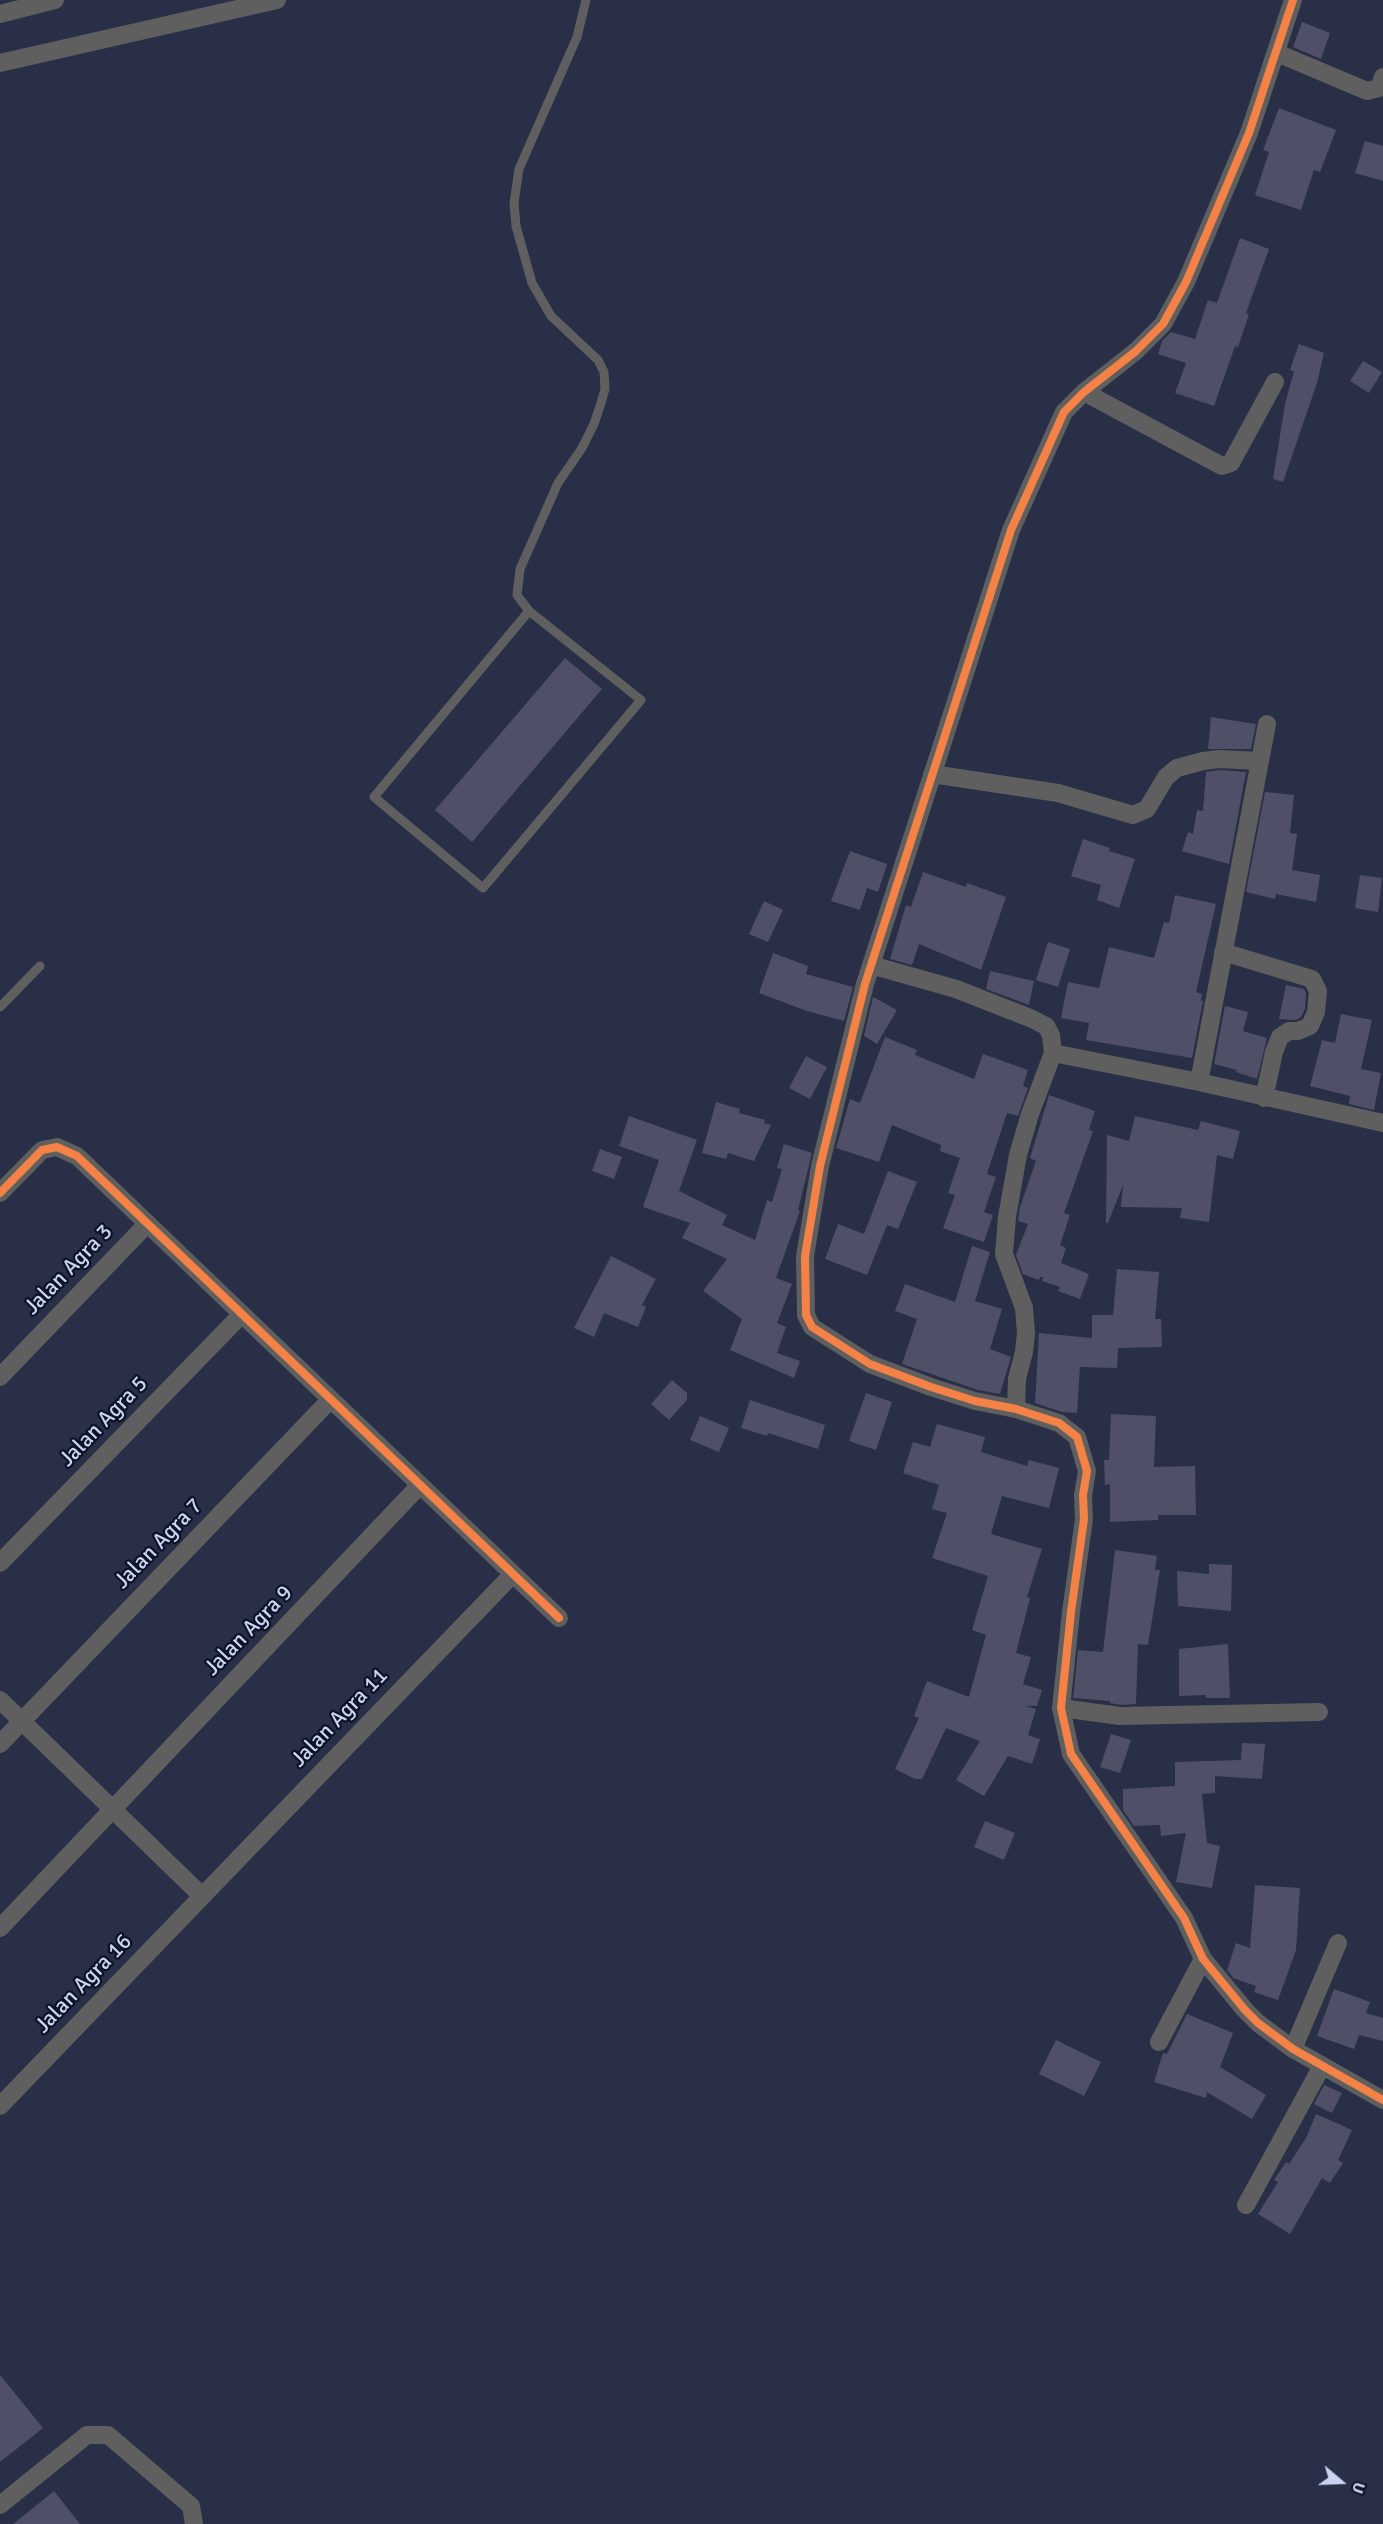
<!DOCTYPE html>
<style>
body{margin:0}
#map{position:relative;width:1383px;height:2524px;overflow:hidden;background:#282f47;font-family:Signika,sans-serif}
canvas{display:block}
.north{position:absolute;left:1311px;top:2452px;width:60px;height:60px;-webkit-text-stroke:4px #0c1327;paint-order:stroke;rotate:109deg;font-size:16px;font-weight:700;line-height:24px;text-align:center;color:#c9d4f0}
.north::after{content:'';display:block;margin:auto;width:21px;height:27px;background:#c9d4f0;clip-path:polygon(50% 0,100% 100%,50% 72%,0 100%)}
</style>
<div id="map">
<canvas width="1383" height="2524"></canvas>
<div class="north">U</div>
</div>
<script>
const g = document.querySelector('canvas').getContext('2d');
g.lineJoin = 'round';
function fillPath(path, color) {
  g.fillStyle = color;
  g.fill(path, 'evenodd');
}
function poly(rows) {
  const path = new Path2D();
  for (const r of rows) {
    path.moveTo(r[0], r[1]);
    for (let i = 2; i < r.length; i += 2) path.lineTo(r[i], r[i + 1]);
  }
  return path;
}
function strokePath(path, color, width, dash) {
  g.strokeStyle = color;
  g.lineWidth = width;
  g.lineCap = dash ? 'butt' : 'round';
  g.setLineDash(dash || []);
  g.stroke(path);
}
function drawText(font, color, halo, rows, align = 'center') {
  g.font = font + ' Signika,sans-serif';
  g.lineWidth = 4.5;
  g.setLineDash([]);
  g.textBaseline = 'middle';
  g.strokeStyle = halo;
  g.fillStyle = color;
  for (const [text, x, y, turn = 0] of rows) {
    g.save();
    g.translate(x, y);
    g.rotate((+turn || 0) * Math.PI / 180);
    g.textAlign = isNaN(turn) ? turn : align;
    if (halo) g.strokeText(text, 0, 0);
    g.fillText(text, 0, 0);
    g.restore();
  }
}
fillPath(poly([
 [1302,22,1330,33,1321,59,1293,47],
 [1279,108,1336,130,1320,172,1314,170,1301,210,1255,195,1269,152,1263,150],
 [1365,141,1383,146,1383,181,1355,173],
 [1240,238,1269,249,1246,313,1249,314,1238,347,1235,346,1214,406,1175,393,1186,363,1158,354,1162,341,1171,332,1195,339,1208,300,1217,303],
 [1299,344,1324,353,1317,383,1283,482,1273,479,1285,404,1294,371,1290,370],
 [1363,361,1382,372,1369,393,1350,381],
 [565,658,602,689,472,842,435,810],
 [1211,717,1256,724,1251,749,1208,749],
 [1219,770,1246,772,1229,864,1182,851,1188,832,1193,834,1197,810,1203,811,1206,772],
 [1265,792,1294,795,1290,833,1297,834,1292,870,1320,875,1316,902,1276,894,1275,899,1246,892],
 [1083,839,1110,848,1109,851,1135,859,1119,908,1097,900,1101,885,1071,876],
 [850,851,887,864,878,892,867,888,860,910,831,901],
 [923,872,966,887,967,883,1006,897,981,970,919,944,912,965,890,959,906,905,911,907],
 [1360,875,1382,878,1378,912,1355,908],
 [1175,895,1216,904,1196,992,1202,994,1201,1001,1203,1001,1192,1058,1086,1040,1089,1023,1061,1018,1068,982,1099,988,1109,947,1154,958,1164,922,1169,923],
 [764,901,783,910,768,942,749,934],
 [1048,942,1070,949,1058,987,1036,980],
 [773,953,808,966,806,974,853,987,844,1021,807,1011,759,993],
 [990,971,1034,981,1029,1005,986,989],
 [1286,985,1304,989,1306,993,1305,1009,1301,1017,1296,1020,1279,1019],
 [873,997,897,1010,877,1044,864,1036],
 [1225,1006,1248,1012,1243,1031,1267,1038,1257,1079,1236,1072,1237,1070,1214,1064],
 [1341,1014,1372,1020,1361,1069,1381,1073,1374,1110,1349,1104,1350,1096,1310,1086,1322,1040,1335,1043],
 [885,1037,917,1050,915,1055,974,1079,983,1054,1028,1070,1023,1086,1028,1088,1018,1116,1007,1113,987,1174,996,1177,984,1212,993,1215,984,1242,943,1228,955,1195,948,1193,960,1158,940,1151,941,1145,892,1125,879,1162,836,1148,850,1099,860,1103],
 [806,1056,827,1067,810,1099,789,1088],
 [1049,1095,1095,1111,1089,1130,1093,1131,1064,1213,1070,1215,1060,1245,1066,1248,1061,1263,1089,1274,1080,1299,1058,1291,1060,1287,1042,1281,1043,1277,1040,1277,1039,1280,1023,1274,1016,1255,1028,1224,1018,1221,1020,1207,1036,1161,1030,1158],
 [716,1102,740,1109,739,1113,765,1120,764,1123,771,1125,754,1161,728,1153,726,1159,702,1153],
 [629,1116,697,1140,679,1191,727,1215,722,1225,755,1240,767,1200,772,1202,782,1169,777,1168,784,1144,812,1153,798,1210,800,1211,776,1278,792,1284,777,1323,786,1327,777,1353,800,1361,794,1378,730,1350,742,1319,703,1291,727,1259,682,1238,690,1223,643,1207,659,1160,619,1146],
 [1135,1116,1198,1130,1201,1121,1240,1131,1233,1159,1217,1155,1209,1222,1180,1218,1182,1208,1121,1207,1123,1185,1108,1223,1106,1223,1107,1135,1129,1141],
 [600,1149,622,1157,614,1179,592,1171],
 [888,1171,917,1182,898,1229,887,1225,867,1275,825,1259,838,1224,864,1234],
 [972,1246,990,1252,975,1301,1002,1309,990,1349,1011,1357,1000,1394,978,1390,902,1364,917,1319,895,1311,905,1284,955,1302],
 [611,1256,656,1279,642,1305,646,1307,638,1327,604,1313,594,1337,574,1328],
 [1117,1269,1159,1272,1155,1319,1161,1319,1162,1347,1118,1348,1117,1368,1080,1367,1077,1413,1062,1412,1035,1403,1039,1333,1092,1338,1092,1315,1113,1315],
 [672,1380,687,1393,687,1400,669,1420,651,1404],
 [866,1393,892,1402,876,1450,849,1441],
 [750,1400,825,1425,818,1449,768,1433,767,1436,741,1428],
 [1111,1414,1156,1416,1154,1467,1195,1466,1196,1515,1158,1515,1158,1520,1110,1522,1110,1484,1105,1485,1104,1460,1109,1460],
 [700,1416,729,1428,719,1452,690,1440],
 [937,1424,985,1437,981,1452,1027,1466,1029,1460,1059,1468,1049,1508,1002,1496,991,1534,1042,1549,1027,1597,1030,1598,1016,1653,1031,1657,1023,1684,1042,1690,1037,1706,1025,1706,1036,1709,1028,1735,1040,1739,1032,1764,1008,1756,984,1796,956,1780,980,1741,946,1728,922,1779,915,1779,895,1769,919,1718,914,1716,927,1681,969,1697,986,1635,972,1630,988,1576,932,1558,947,1513,932,1509,939,1485,903,1473,913,1442,930,1447],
 [1115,1550,1157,1556,1155,1570,1160,1570,1148,1645,1138,1644,1136,1704,1121,1705,1110,1703,1110,1701,1073,1698,1078,1650,1103,1652],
 [1209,1564,1232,1565,1231,1611,1178,1606,1177,1571,1209,1574],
 [1228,1644,1230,1698,1206,1698,1206,1695,1179,1696,1179,1649],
 [1111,1734,1131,1740,1120,1773,1100,1767],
 [1242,1743,1265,1744,1262,1779,1215,1776,1215,1793,1202,1794,1207,1843,1220,1846,1212,1888,1176,1882,1186,1833,1161,1836,1160,1825,1134,1826,1123,1810,1123,1789,1175,1786,1175,1762,1241,1760],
 [985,1821,1015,1833,1004,1860,974,1847],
 [1255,1885,1300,1888,1296,1950,1278,2000,1254,1992,1256,1986,1233,1978,1227,1970,1236,1943,1250,1948],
 [1334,1989,1370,2002,1366,2013,1383,2018,1383,2041,1359,2035,1354,2049,1317,2036],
 [1187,2014,1233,2033,1220,2067,1266,2095,1252,2119,1207,2092,1206,2098,1154,2082,1163,2053,1167,2054],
 [1056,2040,1101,2062,1084,2096,1039,2074],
 [1324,2085,1342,2093,1332,2113,1314,2104],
 [1316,2114,1352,2130,1338,2160,1343,2163,1330,2183,1322,2178,1290,2234,1258,2214,1278,2182,1274,2180,1286,2162,1289,2164,1306,2138],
 [0,2375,43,2428,0,2462],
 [54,2491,80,2524,13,2524,27,2513]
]), '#4f5068');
strokePath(poly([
 [529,611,641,700,483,888,374,797,529,611,517,595,520,569,558,483,582,448,594,424,601,403,605,389,604,372,598,360,551,316,532,283,516,226,514,203,519,169,577,37,586,0],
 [0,1007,40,966]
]), '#5f5f5f', 9);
strokePath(poly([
 [1293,0,1249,133,1186,282,1163,324,1136,351,1084,392,1064,412,1011,530,865,984,820,1166,805,1256,806,1315,812,1327,870,1364,931,1387,975,1401,1016,1409,1059,1423,1077,1437,1087,1471,1083,1495,1084,1519,1071,1612,1061,1708,1071,1754,1184,1918,1203,1959,1245,2010,1258,2023,1293,2049,1383,2100],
 [0,14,55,0],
 [1277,53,1367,91,1379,88,1383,77],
 [0,63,277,0],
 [1084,392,1222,466,1231,463,1275,382],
 [932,774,1058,793,1133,815,1147,809,1166,777,1177,768,1203,761,1219,759,1260,761],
 [1223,952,1312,979,1318,991,1316,1012,1310,1026,1298,1031,1289,1031,1280,1037,1274,1052,1264,1098],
 [871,965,956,989,1030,1018,1046,1026,1051,1035,1053,1053,1199,1082,1267,724],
 [1199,1082,1383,1123],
 [0,1193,42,1150,57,1147,77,1156,559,1618],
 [0,1377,147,1224],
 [1016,1409,1017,1379,1024,1352,1026,1333,1024,1308,1004,1254,1007,1217,1018,1155,1030,1114,1053,1053],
 [0,1563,242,1314],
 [0,1700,202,1896],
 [1061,1708,1120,1716,1319,1712],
 [0,1744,330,1400],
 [0,1928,420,1485],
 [1159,2042,1203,1959],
 [1293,2049,1338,1943],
 [0,2106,513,1574],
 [1246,2205,1322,2066],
 [0,2505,87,2435,108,2435,191,2506,194,2524]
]), '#5f5f5f', 18);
strokePath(poly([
 [1293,0,1249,133,1186,282,1163,324,1136,351,1084,392,1064,412,1011,530,865,984,820,1166,805,1256,806,1315,812,1327,870,1364,931,1387,975,1401,1016,1409,1059,1423,1077,1437,1087,1471,1083,1495,1084,1519,1071,1612,1061,1708,1071,1754,1184,1918,1203,1959,1245,2010,1258,2023,1293,2049,1383,2100],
 [0,1193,42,1150,57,1147,77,1156,559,1618]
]), '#f48246', 8);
drawText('22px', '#c9d4f0', '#0c1327', [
 ["Jalan Agra 3",69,1270,-46],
 ["Jalan Agra 5",104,1422,-46],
 ["Jalan Agra 7",159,1544,-46],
 ["Jalan Agra 9",249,1631,-46],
 ["Jalan Agra 11",340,1718,-46],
 ["Jalan Agra 16",84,1984,-46]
]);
</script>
